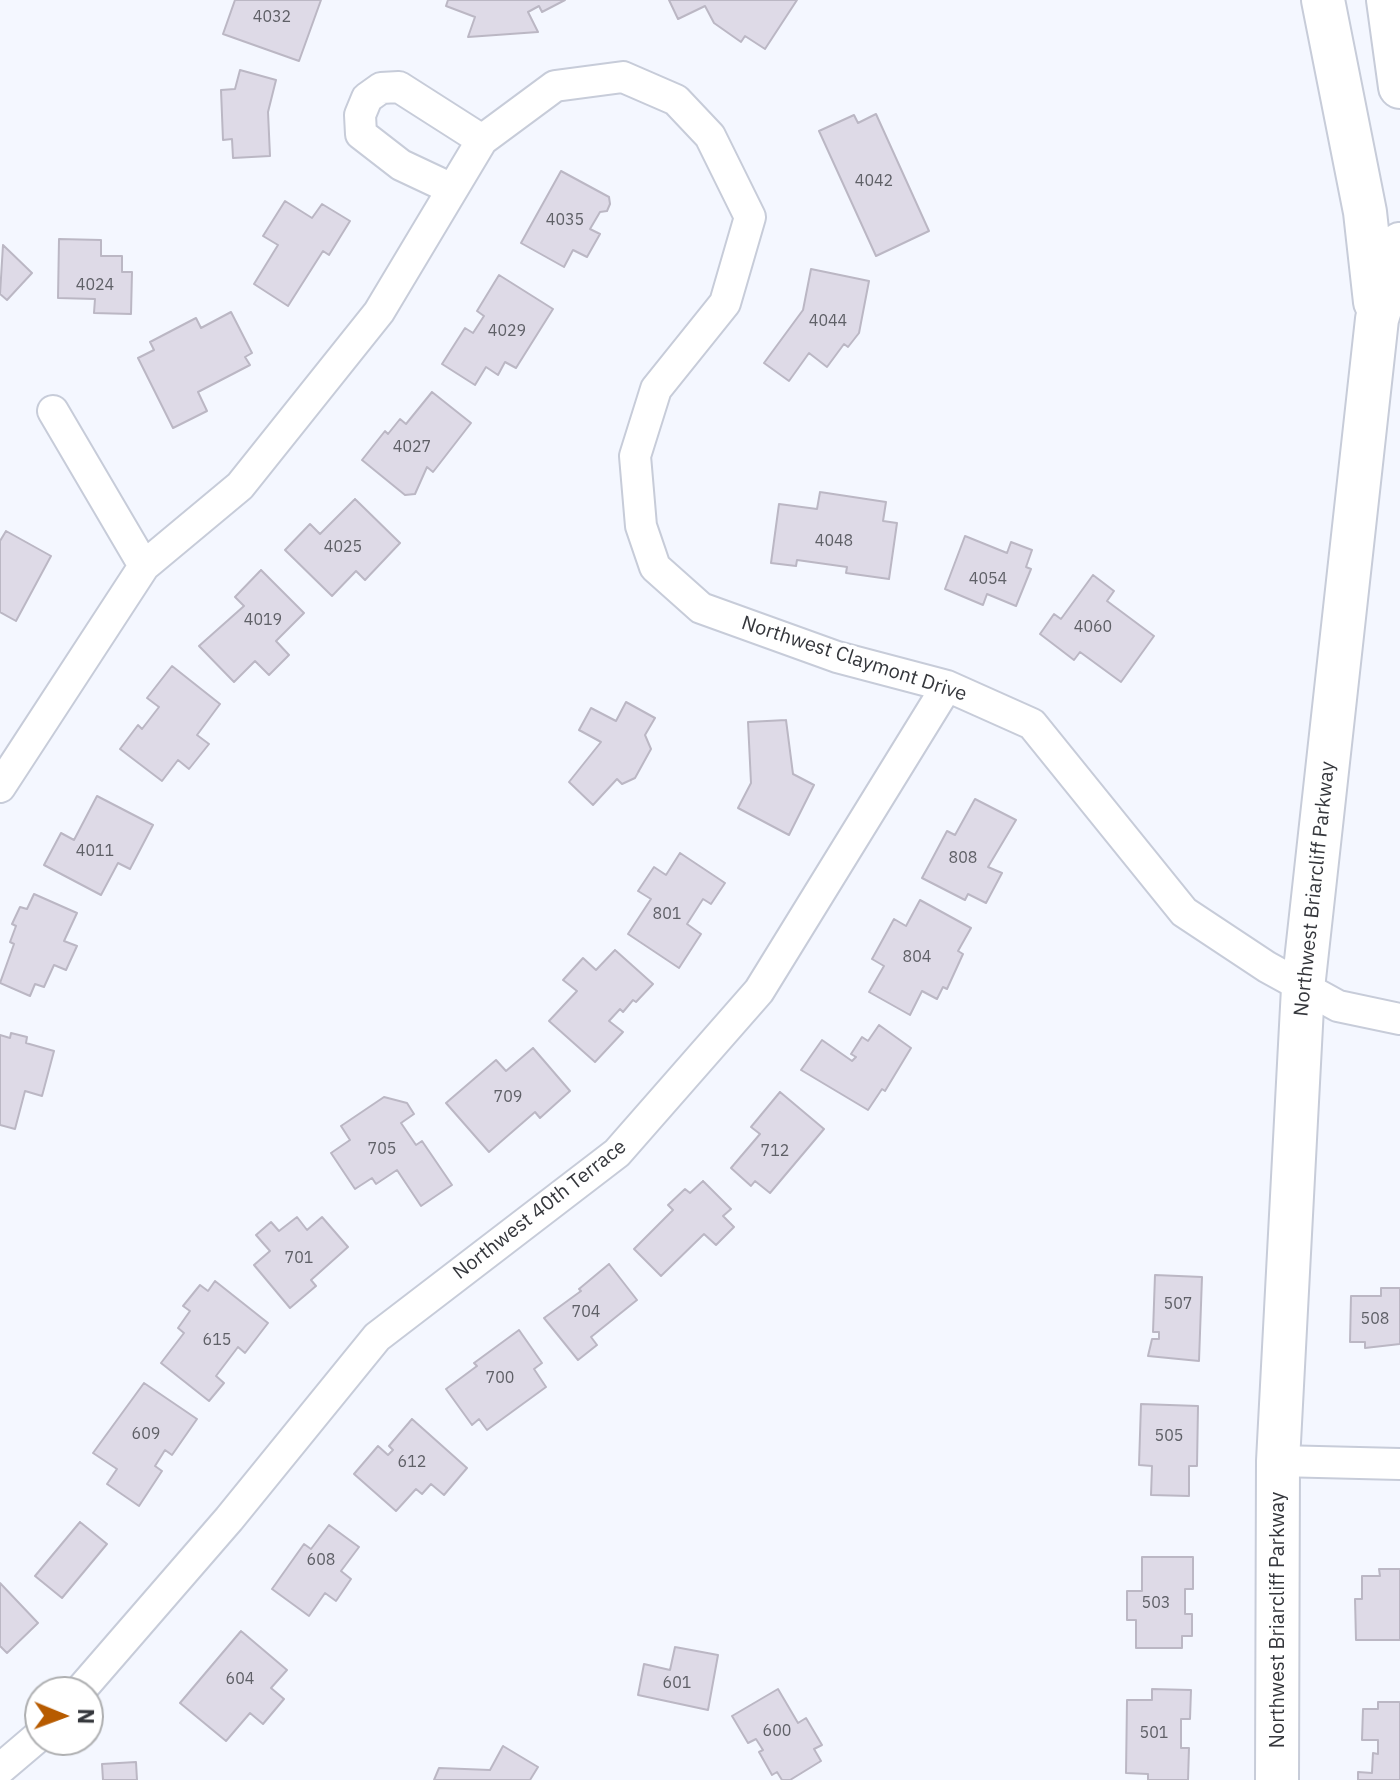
<!DOCTYPE html>
<style>
body{margin:0}
#map{position:relative;width:1400px;height:1780px;overflow:hidden;background:#f4f7ff;font-family:"IBM Plex Sans",sans-serif}
canvas{display:block}
.north{position:absolute;left:24px;top:1676px;width:80px;height:80px;box-sizing:border-box;background:#fff;border:2px solid #aeafb1;border-radius:50%;rotate:91deg;font-size:22px;font-weight:700;line-height:32px;text-align:center;color:#35373c}
.north::after{content:'';display:block;margin:auto;width:28px;height:36px;background:#b75b00;clip-path:polygon(50% 0,100% 100%,50% 72%,0 100%)}
</style>
<div id="map">
<canvas width="1400" height="1780"></canvas>
<div class="north">N</div>
</div>
<script>
const g = document.querySelector('canvas').getContext('2d');
g.lineJoin = 'round';
function fillPath(path, color) {
  g.fillStyle = color;
  g.fill(path, 'evenodd');
}
function poly(rows) {
  const path = new Path2D();
  for (const r of rows) {
    path.moveTo(r[0], r[1]);
    for (let i = 2; i < r.length; i += 2) path.lineTo(r[i], r[i + 1]);
  }
  return path;
}
function strokePath(path, color, width, dash) {
  g.strokeStyle = color;
  g.lineWidth = width;
  g.lineCap = dash ? 'butt' : 'round';
  g.setLineDash(dash || []);
  g.stroke(path);
}
function drawText(font, color, halo, rows, align = 'center') {
  g.font = font + ' "IBM Plex Sans",sans-serif';
  g.lineWidth = 8;
  g.setLineDash([]);
  g.textBaseline = 'middle';
  g.strokeStyle = halo;
  g.fillStyle = color;
  for (const [text, x, y, turn = 0] of rows) {
    g.save();
    g.translate(x, y);
    g.rotate((+turn || 0) * Math.PI / 180);
    g.textAlign = isNaN(turn) ? turn : align;
    if (halo) g.strokeText(text, 0, 0);
    g.fillText(text, 0, 0);
    g.restore();
  }
}
const building = poly([
 [235,0,321,0,299,61,223,34,235,0],
 [448,0,565,0,542,12,539,6,528,12,538,32,468,37,475,17,446,6,448,0],
 [669,0,797,0,765,49,745,36,741,42,714,23,705,6,678,19,669,0],
 [240,70,276,80,268,112,270,156,233,158,232,139,223,140,221,90,235,89,240,70],
 [876,114,929,231,876,256,819,131,854,115,858,123,876,114],
 [561,171,609,197,610,204,607,211,600,212,590,229,600,234,587,257,573,250,564,267,521,243,561,171],
 [285,201,312,218,322,204,350,221,329,255,323,251,288,306,254,284,278,245,263,236,285,201],
 [59,239,101,240,101,256,122,256,122,272,132,272,131,314,94,313,95,299,58,298,59,239],
 [3,245,32,273,7,300,0,294,3,245],
 [811,269,869,281,859,333,848,347,844,344,827,367,809,353,789,381,764,363,803,310,811,269],
 [499,275,553,309,516,368,505,362,498,375,486,367,475,385,442,364,465,328,473,333,484,316,477,311,499,275],
 [231,312,252,353,245,357,250,365,198,392,207,411,173,428,138,358,154,350,150,342,196,318,201,328,231,312],
 [432,392,471,423,433,472,427,467,415,494,405,495,362,460,385,431,388,434,400,419,406,424,432,392],
 [820,492,886,502,883,521,897,523,889,579,846,573,847,567,797,560,796,566,771,563,779,504,817,509,820,492],
 [355,499,400,543,365,580,356,571,332,596,285,550,310,524,320,534,355,499],
 [6,531,51,556,16,621,0,612,0,541,6,531],
 [965,536,1007,553,1011,542,1032,550,1026,567,1031,569,1016,606,987,594,983,605,945,589,965,536],
 [261,570,304,613,276,641,289,655,269,675,255,661,234,682,199,646,244,606,235,597,261,570],
 [1093,575,1114,591,1107,601,1154,636,1121,682,1080,652,1074,660,1040,634,1054,614,1061,619,1093,575],
 [172,666,220,704,197,735,209,744,189,769,178,760,162,781,120,749,138,725,142,729,159,707,147,698,172,666],
 [626,702,655,718,645,735,651,749,635,778,622,784,617,779,593,805,569,782,601,742,579,730,591,708,616,721,626,702],
 [786,720,793,774,814,785,789,835,738,808,751,783,748,722,786,720],
 [97,796,153,825,130,869,118,863,101,895,44,865,61,833,74,840,97,796],
 [975,799,1016,820,988,867,1002,873,986,903,968,894,965,900,922,878,947,831,955,835,975,799],
 [680,853,725,883,711,904,703,899,687,924,701,934,679,968,628,934,651,899,638,891,654,867,666,875,680,853],
 [34,894,77,913,64,941,77,946,66,970,54,965,44,987,35,984,30,996,0,983,14,944,10,942,16,926,12,924,20,907,27,909,34,894],
 [920,900,971,928,958,951,963,954,947,989,943,987,937,999,922,991,910,1015,869,992,884,966,872,959,894,919,906,926,920,900],
 [615,950,653,984,636,1002,633,1000,623,1012,620,1009,609,1021,623,1032,595,1062,549,1021,577,991,563,980,583,958,596,970,615,950],
 [879,1025,911,1048,885,1091,882,1089,868,1110,801,1070,822,1040,852,1061,856,1057,851,1054,862,1037,868,1041,879,1025],
 [11,1033,27,1037,26,1043,54,1051,42,1096,25,1091,15,1129,0,1125,0,1035,10,1038,11,1033],
 [533,1048,570,1091,540,1118,535,1112,489,1152,446,1103,496,1060,506,1071,533,1048],
 [780,1092,824,1129,770,1193,755,1181,751,1186,731,1168,760,1134,751,1127,780,1092],
 [384,1097,407,1103,414,1114,401,1123,416,1145,422,1141,452,1185,421,1206,397,1170,376,1184,372,1178,355,1189,331,1153,350,1140,341,1126,384,1097],
 [703,1181,731,1209,723,1216,734,1227,716,1245,704,1234,661,1276,634,1249,673,1210,668,1205,685,1189,690,1193,703,1181],
 [297,1217,307,1230,322,1217,348,1247,311,1280,316,1286,290,1308,254,1265,270,1251,256,1235,271,1222,279,1231,297,1217],
 [609,1264,637,1300,591,1337,597,1345,578,1360,544,1318,581,1291,579,1289,609,1264],
 [1155,1275,1202,1277,1199,1361,1148,1356,1152,1339,1159,1339,1159,1332,1153,1332,1155,1275],
 [215,1281,268,1323,245,1353,238,1347,216,1376,224,1383,209,1401,161,1363,184,1333,178,1328,190,1311,183,1306,200,1285,208,1291,215,1281],
 [1381,1288,1400,1288,1400,1344,1365,1348,1365,1342,1350,1342,1351,1296,1381,1296,1381,1288],
 [519,1330,542,1363,534,1369,546,1387,487,1430,479,1419,472,1425,446,1389,477,1366,474,1363,519,1330],
 [144,1383,197,1419,172,1455,165,1450,155,1466,162,1471,139,1506,107,1484,117,1469,93,1453,144,1383],
 [1141,1404,1198,1406,1197,1466,1189,1466,1189,1496,1151,1495,1152,1466,1139,1465,1141,1404],
 [412,1419,467,1468,444,1495,431,1484,422,1494,416,1489,396,1511,354,1474,378,1446,388,1455,393,1450,389,1446,412,1419],
 [80,1522,107,1544,62,1598,35,1576,80,1522],
 [329,1525,359,1547,341,1571,351,1579,336,1601,325,1593,309,1616,272,1589,304,1544,311,1549,329,1525],
 [1142,1557,1193,1557,1193,1589,1185,1589,1185,1614,1192,1614,1192,1636,1182,1636,1182,1648,1136,1648,1136,1620,1127,1620,1127,1591,1142,1591,1142,1557],
 [1379,1569,1400,1569,1400,1640,1356,1640,1355,1599,1362,1599,1362,1576,1380,1576,1379,1569],
 [0,1583,38,1623,7,1653,0,1646,0,1583],
 [241,1631,287,1670,271,1688,284,1699,263,1724,250,1713,226,1741,180,1703,241,1631],
 [675,1647,718,1655,708,1710,638,1695,644,1664,670,1670,675,1647],
 [778,1689,798,1723,806,1718,822,1745,814,1749,821,1761,790,1780,782,1780,777,1772,772,1775,759,1752,763,1750,756,1739,748,1743,732,1716,778,1689],
 [1152,1689,1191,1690,1190,1719,1181,1719,1181,1748,1189,1748,1188,1780,1148,1780,1148,1774,1126,1773,1127,1700,1152,1700,1152,1689],
 [1378,1702,1400,1702,1400,1780,1358,1780,1358,1772,1372,1773,1373,1753,1378,1754,1378,1740,1362,1740,1363,1709,1378,1709,1378,1702],
 [503,1746,538,1767,530,1780,434,1780,439,1768,490,1770,503,1746],
 [136,1762,137,1780,103,1780,102,1764,136,1762]
]);
fillPath(building, '#dedae7');
strokePath(building, '#bbb7c4', 2);
const street = poly([
 [452,189,401,165,361,134,360,115,367,98,381,88,399,87,482,140],
 [53,411,144,566],
 [0,787,144,566,240,486,379,312,482,140,555,86,623,77,676,100,710,136,750,217,725,303,656,389,635,456,641,526,655,567,701,608,837,657,947,686,1032,724,1184,912,1267,967,1338,1006,1400,1019],
 [1278,1461,1400,1464],
 [79,1692,229,1519,377,1337,617,1153,759,991,947,686],
 [0,1769,40,1735]
]);
const secondary = poly([
 [1323,0,1365,212,1375,302],
 [1388,0,1400,87],
 [1277,1780,1278,1461,1303,988,1377,319,1400,244]
]);
strokePath(street, '#c7ccd9', 34);
strokePath(secondary, '#c7ccd9', 46);
strokePath(street, '#fff', 30);
strokePath(secondary, '#fff', 42);
drawText('16px', '#5f6067', null, [
 ["4032",272,17],
 ["4042",874,181],
 ["4035",565,220],
 ["4024",95,285],
 ["4044",828,321],
 ["4029",507,331],
 ["4027",412,447],
 ["4048",834,541],
 ["4025",343,547],
 ["4054",988,579],
 ["4019",263,620],
 ["4060",1093,627],
 ["4011",95,851],
 ["808",963,858],
 ["801",667,914],
 ["804",917,957],
 ["709",508,1097],
 ["705",382,1149],
 ["712",775,1151],
 ["701",299,1258],
 ["507",1178,1304],
 ["704",586,1312],
 ["508",1375,1319],
 ["615",217,1340],
 ["700",500,1378],
 ["609",146,1434],
 ["505",1169,1436],
 ["612",412,1462],
 ["608",321,1560],
 ["503",1156,1603],
 ["604",240,1679],
 ["601",677,1683],
 ["600",777,1731],
 ["501",1154,1733]
]);
drawText('20px', '#35373c', '#fff', [
 ["Northwest Claymont Drive",854,659,18],
 ["Northwest Briarcliff Parkway",1315,889,-84],
 ["Northwest 40th Terrace",540,1210,-38],
 ["Northwest Briarcliff Parkway",1278,1620,-90]
]);
</script>
